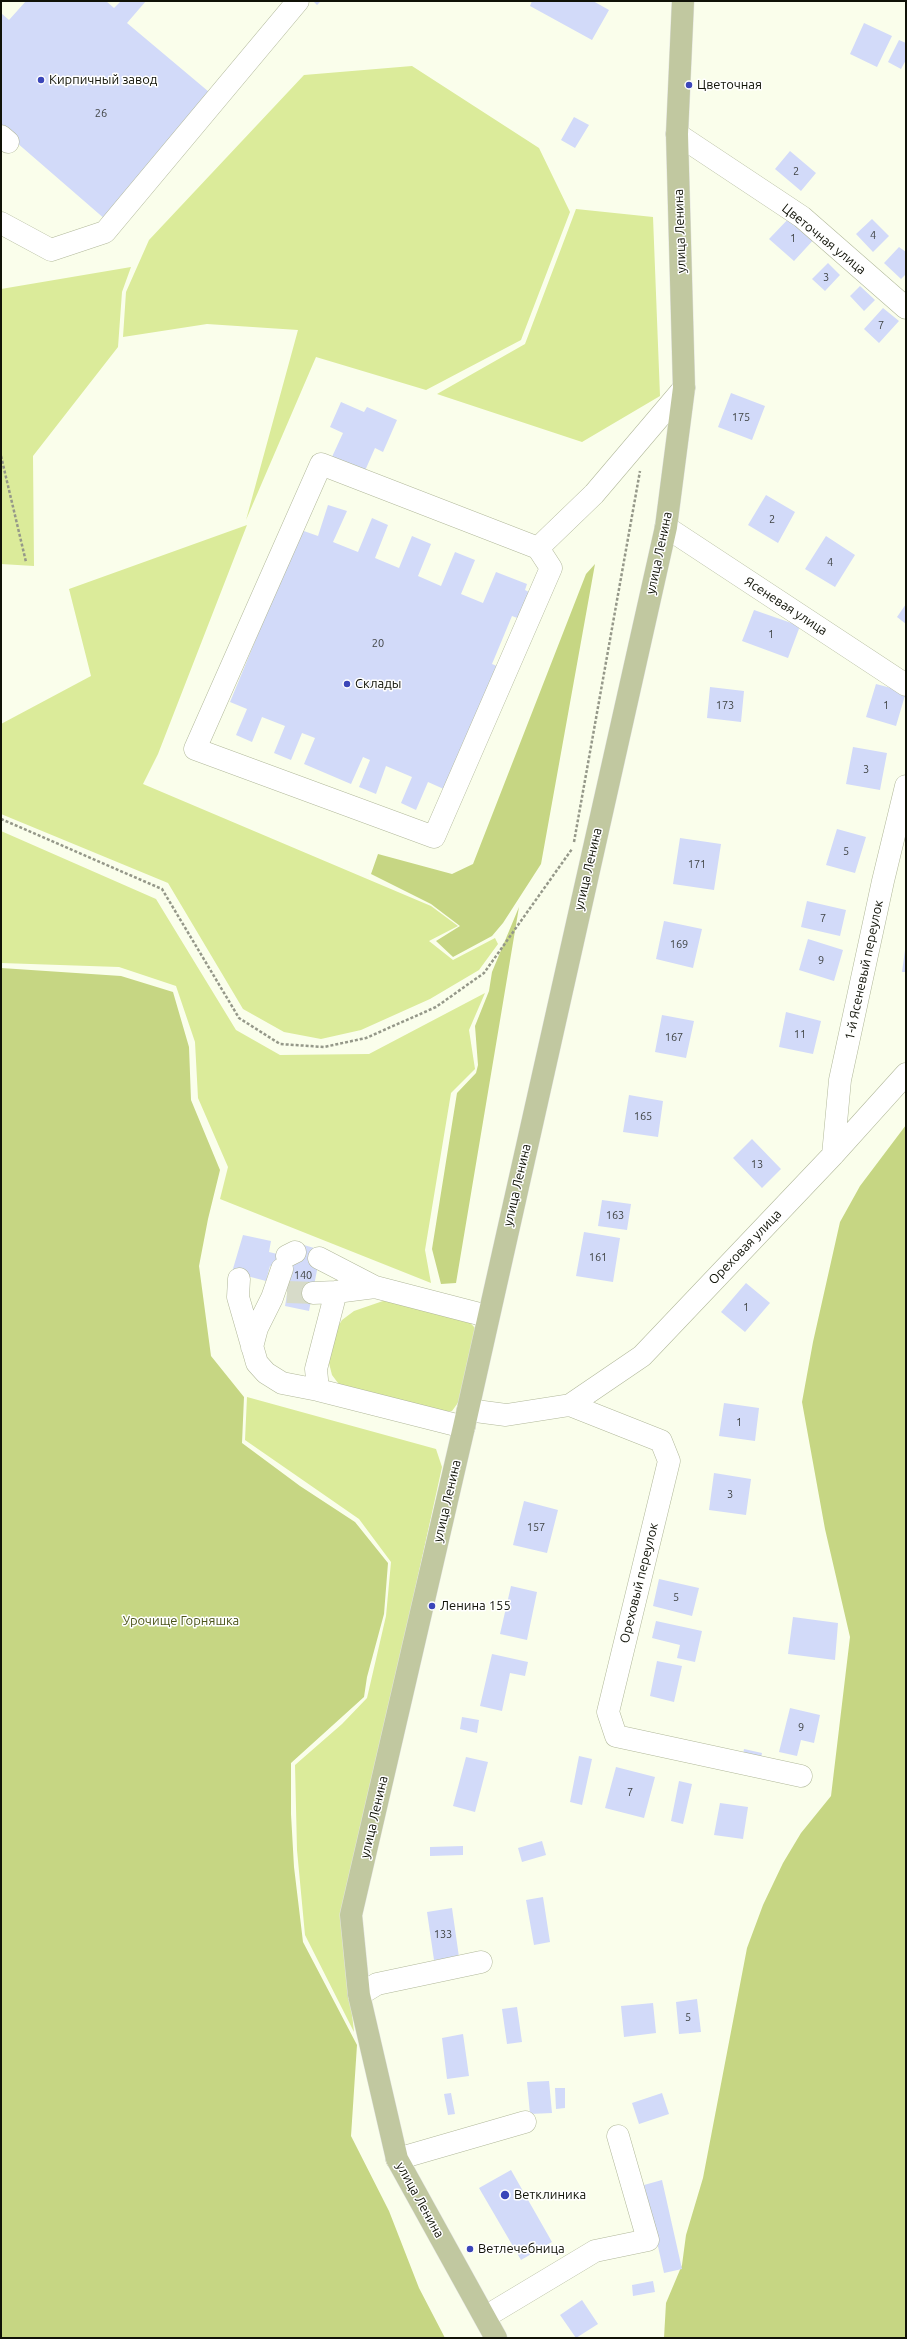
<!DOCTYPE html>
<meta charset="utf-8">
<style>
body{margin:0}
#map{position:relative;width:907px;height:2339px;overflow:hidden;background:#fafeeb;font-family:Ubuntu,sans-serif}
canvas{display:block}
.frame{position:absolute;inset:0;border:2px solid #101207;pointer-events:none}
</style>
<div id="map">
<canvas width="907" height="2339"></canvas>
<div class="frame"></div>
</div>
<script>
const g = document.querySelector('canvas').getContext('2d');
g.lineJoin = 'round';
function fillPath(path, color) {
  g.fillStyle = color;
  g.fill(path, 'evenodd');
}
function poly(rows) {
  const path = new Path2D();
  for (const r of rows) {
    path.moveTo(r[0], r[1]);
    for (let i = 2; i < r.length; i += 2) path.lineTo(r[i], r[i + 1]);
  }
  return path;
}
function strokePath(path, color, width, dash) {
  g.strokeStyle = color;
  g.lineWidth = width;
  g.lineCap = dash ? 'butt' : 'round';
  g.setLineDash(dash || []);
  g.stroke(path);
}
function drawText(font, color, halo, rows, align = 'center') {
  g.font = font + ' Ubuntu,sans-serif';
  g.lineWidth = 3;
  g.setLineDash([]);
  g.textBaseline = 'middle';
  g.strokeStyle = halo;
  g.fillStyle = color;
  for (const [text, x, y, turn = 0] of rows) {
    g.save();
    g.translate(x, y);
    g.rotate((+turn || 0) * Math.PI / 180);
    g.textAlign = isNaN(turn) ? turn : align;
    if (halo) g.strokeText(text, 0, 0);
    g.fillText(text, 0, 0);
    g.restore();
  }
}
fillPath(poly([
 [412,66,539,148,570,212,521,340,426,390,316,357,246,520,298,330,207,324,123,337,126,292,149,240,304,75],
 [576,209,653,217,660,396,582,442,437,394,525,344],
 [131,267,122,292,118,347,33,456,34,566,1,564,1,289],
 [247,525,158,754,143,784,431,906,458,926,429,941,453,960,495,938,498,944,479,970,430,999,361,1030,321,1039,284,1032,243,1009,168,883,1,814,1,724,91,676,69,589],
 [1,831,156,899,236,1030,280,1055,369,1054,485,993,469,1030,475,1069,451,1093,425,1250,431,1283,220,1199,228,1167,198,1098,195,1042,176,986,119,967,1,963],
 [398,1300,465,1317,475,1328,460,1400,452,1411,438,1412,341,1387,332,1375,329,1363,333,1334,342,1320,354,1311,383,1301],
 [247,1397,436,1449,442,1467,342,1923,354,2032,305,1935,297,1850,295,1765,342,1724,367,1698,386,1616,391,1562,359,1519,245,1440]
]), '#dbeb9a');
fillPath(poly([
 [595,564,541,864,503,923,492,936,453,957,436,941,460,926,431,904,371,874,378,854,452,874,473,864,586,574],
 [519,907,456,1283,441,1284,432,1249,457,1093,476,1073,478,1065,475,1026,489,991,492,972],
 [1,968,121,976,173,992,189,1047,191,1100,220,1170,208,1219,199,1266,211,1356,244,1397,242,1443,300,1486,355,1522,388,1563,384,1614,367,1677,364,1697,291,1763,291,1814,294,1867,303,1942,357,2045,351,2136,389,2211,419,2288,445,2338,1,2338],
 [906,1125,906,2338,664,2338,666,2303,682,2265,686,2235,703,2178,747,1948,763,1905,783,1863,801,1833,831,1796,850,1637,825,1529,802,1402,813,1342,840,1222,860,1186]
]), '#c6d683');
fillPath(poly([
 [26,1,106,1,114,8,121,1,146,1,127,23,215,97,106,220,1,129,1,13,9,20],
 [313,1,321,1,317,5],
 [532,1,593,1,609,10,592,40,530,6],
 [864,23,892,36,877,67,850,54],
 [899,40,906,43,906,60,901,69,888,62],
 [574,117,589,125,575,148,561,140],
 [790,151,816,173,801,191,775,169],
 [792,215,817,236,794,261,769,239],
 [872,219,889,236,873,252,856,234],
 [899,247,906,252,906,274,901,279,884,263],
 [828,263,840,275,825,291,812,279],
 [860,286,875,300,864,311,850,296],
 [883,308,899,321,879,343,864,329],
 [731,393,765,406,752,440,718,427],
 [341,402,364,412,367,407,397,420,383,452,375,448,364,473,331,459,343,433,330,427],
 [766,495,795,512,778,543,748,525],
 [328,505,347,511,333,542,358,552,372,518,388,525,375,558,399,568,412,536,431,544,418,576,441,586,455,552,475,560,461,594,483,603,496,572,527,584,525,590,535,595,525,621,512,616,492,664,497,666,446,790,428,782,416,810,401,803,412,777,386,766,376,794,359,787,370,760,363,757,351,784,304,764,315,738,302,733,291,760,274,753,285,726,262,717,252,742,236,735,247,709,230,702,301,530,318,536],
 [826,536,855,555,835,587,805,569],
 [906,604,906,624,897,617],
 [754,610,800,626,788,658,742,641],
 [876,684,906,692,896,726,866,717],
 [710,687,744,691,741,722,707,718],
 [853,747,887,753,880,790,846,784],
 [837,829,866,837,855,873,826,865],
 [680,838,721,844,714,890,673,884],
 [807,901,846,910,840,936,801,927],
 [664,921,702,929,693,968,656,959],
 [808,939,843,950,834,981,799,970],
 [905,950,906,950,906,972,902,972],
 [786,1012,821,1021,813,1054,779,1047],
 [662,1015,694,1021,686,1058,655,1052],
 [629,1095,663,1101,658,1137,623,1132],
 [752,1139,781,1169,762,1188,733,1158],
 [602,1200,631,1204,627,1230,598,1226],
 [584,1232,620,1238,613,1282,576,1276],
 [243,1235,271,1241,269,1252,294,1258,297,1243,321,1250,309,1311,285,1306,291,1271,270,1266,266,1281,232,1272],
 [746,1283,770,1303,745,1332,721,1312],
 [724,1403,759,1408,755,1441,719,1436],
 [714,1473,751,1479,746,1515,709,1510],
 [524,1501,558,1510,547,1553,513,1545],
 [659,1579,699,1588,692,1616,653,1606],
 [511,1586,537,1592,527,1640,500,1634],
 [793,1617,838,1623,835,1660,788,1654],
 [656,1621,702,1631,695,1662,677,1658,680,1645,652,1638],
 [492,1654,528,1662,525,1676,510,1673,502,1711,480,1706],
 [657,1661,682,1666,674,1702,650,1696],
 [790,1708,820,1715,814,1743,801,1740,797,1756,779,1752],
 [462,1717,479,1720,477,1733,460,1729],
 [744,1749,762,1753,760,1763,742,1759],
 [579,1756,592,1759,582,1805,570,1802],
 [466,1757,488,1762,475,1812,453,1806],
 [616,1767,655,1777,644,1818,605,1808],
 [679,1781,692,1784,683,1824,671,1821],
 [720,1803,748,1807,743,1839,714,1835],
 [542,1841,546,1855,522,1862,518,1848],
 [463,1846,463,1855,430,1856,430,1847],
 [543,1897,550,1942,534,1945,526,1900],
 [452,1908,459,1957,434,1960,427,1912],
 [697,1999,701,2032,679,2034,676,2002],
 [653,2003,656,2033,624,2037,621,2006],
 [517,2007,522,2042,507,2044,502,2009],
 [463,2034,469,2076,447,2079,442,2038],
 [549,2081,552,2113,530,2114,527,2082],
 [555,2088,565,2088,565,2108,556,2109],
 [451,2093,455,2114,448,2115,444,2094],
 [662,2093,669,2114,639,2124,632,2103],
 [511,2170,552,2242,521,2260,479,2188],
 [662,2180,682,2269,664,2273,644,2185],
 [653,2281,655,2292,633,2296,632,2285],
 [582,2300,598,2324,576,2338,560,2315]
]), '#d2daf9');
strokePath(poly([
 [287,1292,313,1293]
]), '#d7dbc9', 22, [22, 11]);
const minor = poly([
 [677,134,802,217,906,308],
 [1,136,8,142],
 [1,223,51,250,105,232,298,1],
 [666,527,906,685],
 [538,548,551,568,434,837,195,749,321,464,538,548,594,494,684,388],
 [833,1155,840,1080,883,881,906,786],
 [287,1256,295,1252],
 [319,1258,375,1287],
 [239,1279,238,1297,257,1363,266,1373,282,1383,318,1390],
 [313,1293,336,1292],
 [252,1347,257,1328,272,1298,282,1269],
 [570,1405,642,1356,833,1155,906,1074],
 [468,1410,506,1415,570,1405,661,1441,669,1461,608,1712,616,1736,801,1776],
 [464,1427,318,1390,316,1369,336,1292,375,1287,487,1316],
 [359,1995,377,1984,481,1962],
 [397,2159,525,2122],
 [485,2317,595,2251,648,2240,618,2136]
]);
const major = poly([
 [496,2338,397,2159,359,1995,351,1915,464,1427,666,527,684,388,677,134,683,1]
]);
strokePath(minor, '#b1b89a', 23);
strokePath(major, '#e2e3e1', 23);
strokePath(poly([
 [1,456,26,562],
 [1,819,162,889,239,1018,280,1044,324,1047,366,1038,436,1007,484,973,572,849],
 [574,842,640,471]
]), '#959889', 2.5, [3, 2]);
strokePath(minor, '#fff', 22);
strokePath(major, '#c1c8a0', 22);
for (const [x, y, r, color] of [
 [41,80,4,"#3b46b9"],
 [689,85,4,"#3b46b9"],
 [347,684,4,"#3b46b9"],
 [432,1606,4,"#3b46b9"],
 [505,2195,5,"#3b46b9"],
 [470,2249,4,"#3b46b9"]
]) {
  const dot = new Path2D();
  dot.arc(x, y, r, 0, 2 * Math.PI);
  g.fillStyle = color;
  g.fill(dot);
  strokePath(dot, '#fff', 1.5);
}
drawText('11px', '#404444', null, [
 ["26",101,113],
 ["2",796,171],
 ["4",873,235],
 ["1",793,238],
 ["3",826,277],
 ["7",881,325],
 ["175",741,417],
 ["2",772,519],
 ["4",830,562],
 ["1",771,634],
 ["20",378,643],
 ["173",725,705],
 ["1",886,705],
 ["3",866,769],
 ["5",846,851],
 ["171",697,864],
 ["7",823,918],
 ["169",679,944],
 ["9",821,960],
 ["11",800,1034],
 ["167",674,1037],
 ["165",643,1116],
 ["13",757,1164],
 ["163",615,1215],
 ["161",598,1257],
 ["140",303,1275],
 ["1",746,1307],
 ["1",739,1422],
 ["3",730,1494],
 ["157",536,1527],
 ["5",676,1597],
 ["9",801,1727],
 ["7",630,1792],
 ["133",443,1934],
 ["5",688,2017]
]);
drawText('13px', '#101207', '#fff', [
 ["Кирпичный завод",49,80],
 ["Цветочная",697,85],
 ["Склады",355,684],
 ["Ленина 155",440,1606],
 ["Ветклиника",514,2195],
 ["Ветлечебница",478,2249]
], 'left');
drawText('13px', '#101207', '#fff', [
 ["улица Ленина",680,231,-92],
 ["Цветочная улица",824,239,39],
 ["улица Ленина",659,553,-78],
 ["Ясеневая улица",786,606,33],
 ["улица Ленина",588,869,-77],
 ["1-й Ясеневый переулок",864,970,-78],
 ["улица Ленина",517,1185,-77],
 ["Ореховая улица",745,1247,-46],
 ["улица Ленина",447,1501,-77],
 ["Ореховый переулок",639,1583,-76],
 ["улица Ленина",374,1817,-77],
 ["улица Ленина",420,2200,61]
]);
drawText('13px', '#4b5519', '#fff', [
 ["Урочище Горняшка",181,1621]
]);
</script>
